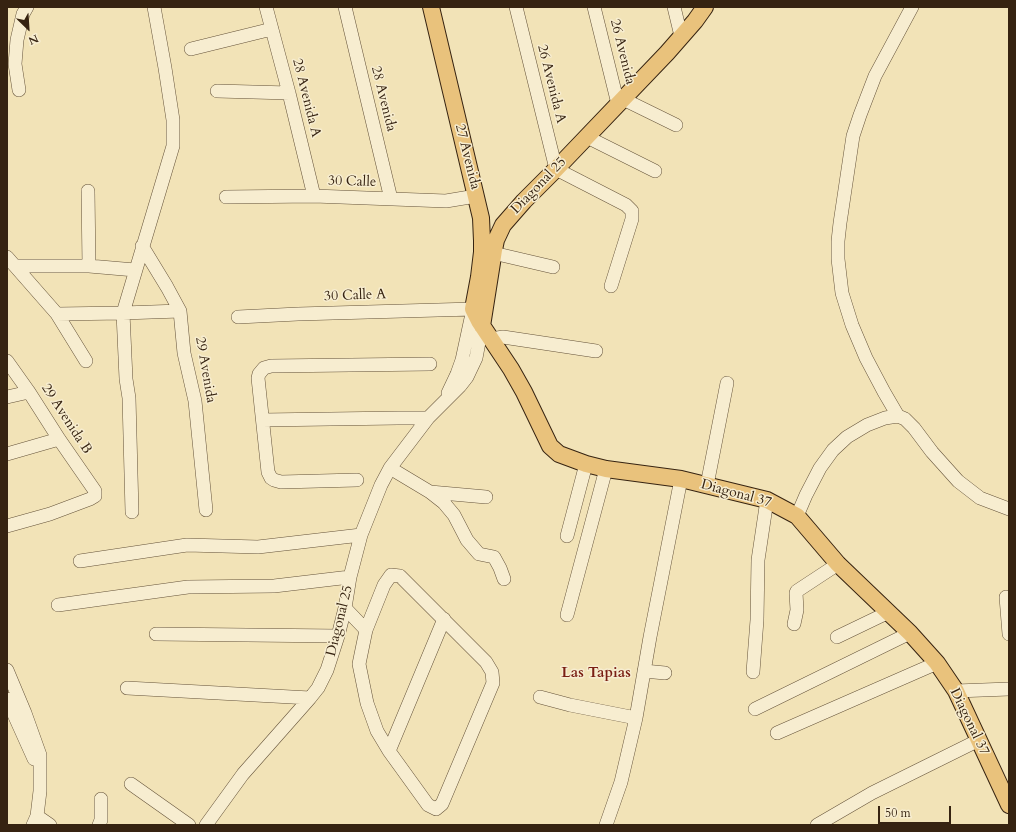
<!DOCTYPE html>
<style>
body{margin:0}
#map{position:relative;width:1016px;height:832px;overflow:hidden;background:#f2e3b7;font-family:Cardo,serif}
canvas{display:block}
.frame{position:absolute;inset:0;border:8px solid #362311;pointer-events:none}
.north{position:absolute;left:8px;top:8px;width:40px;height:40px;-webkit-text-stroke:3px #f7edd0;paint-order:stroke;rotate:155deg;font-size:11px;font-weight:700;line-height:16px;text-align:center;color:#362311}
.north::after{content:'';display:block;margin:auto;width:14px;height:18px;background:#362311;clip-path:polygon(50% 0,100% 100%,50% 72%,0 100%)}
.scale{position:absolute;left:878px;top:806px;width:73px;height:18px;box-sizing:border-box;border:2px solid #362311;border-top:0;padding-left:5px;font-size:12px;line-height:14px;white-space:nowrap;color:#362311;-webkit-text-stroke:3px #f7edd0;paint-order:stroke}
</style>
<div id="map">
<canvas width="1016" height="832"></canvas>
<div class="frame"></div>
<div class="north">N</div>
<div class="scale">50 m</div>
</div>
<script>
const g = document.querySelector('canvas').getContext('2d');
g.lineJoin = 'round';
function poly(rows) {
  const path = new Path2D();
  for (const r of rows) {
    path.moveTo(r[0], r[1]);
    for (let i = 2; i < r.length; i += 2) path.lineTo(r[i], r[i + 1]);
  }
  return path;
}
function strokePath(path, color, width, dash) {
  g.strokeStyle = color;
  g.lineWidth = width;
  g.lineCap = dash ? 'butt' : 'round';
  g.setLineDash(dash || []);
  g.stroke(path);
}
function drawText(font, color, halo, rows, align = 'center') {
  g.font = font + ' Cardo,serif';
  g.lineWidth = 3;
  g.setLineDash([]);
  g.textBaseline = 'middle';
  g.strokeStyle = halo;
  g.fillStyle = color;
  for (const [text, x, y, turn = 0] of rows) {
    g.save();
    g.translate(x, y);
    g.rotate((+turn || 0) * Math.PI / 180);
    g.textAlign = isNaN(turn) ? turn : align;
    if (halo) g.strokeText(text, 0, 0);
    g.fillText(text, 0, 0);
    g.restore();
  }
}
const minor = poly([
 [266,7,289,93,314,196],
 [345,7,391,199],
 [516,7,556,169,626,205,632,211,632,219,611,286],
 [594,7,618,104],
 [674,7,681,36],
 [912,7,875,76,860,115,853,136,840,223,838,241,838,259,842,293,852,325,866,358,884,392,898,416,905,419,914,428,932,452,958,481,980,498,1009,509],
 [191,49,272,29],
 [19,90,15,64,17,40,23,14,27,7],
 [217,91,289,93],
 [623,99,676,125],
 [587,137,655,171],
 [88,191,89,266],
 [226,197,314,196,446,201,476,196],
 [142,246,167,287,180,311,184,353,195,401,206,510],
 [493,253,553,267],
 [7,257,57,314,86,361],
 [15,266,89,266,135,270],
 [57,314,123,313,180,311],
 [238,317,298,314,473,309,462,360,457,374,448,393],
 [492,339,503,337,596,351],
 [7,361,29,392,59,439,95,491,95,496,90,499,50,514,7,526],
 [7,397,29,392],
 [263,420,398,418,428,418],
 [7,454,59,439],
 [390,468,430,492,444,503,454,515,467,540,479,554,494,557,500,568,504,579],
 [357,480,281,482,274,480,271,478,268,472,258,378,259,374,264,368,271,366,430,364],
 [707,485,727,383],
 [430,492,486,497],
 [132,512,129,398,126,379,123,313,173,146,173,120,165,68,154,7],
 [797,516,806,495,820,468,833,450,847,437,867,425,885,418,898,416],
 [567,536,586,464],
 [80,561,187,545,258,547,361,535],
 [391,575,400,576,486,662,492,672,493,683,442,804,436,809,428,805,389,751,377,731,367,703,359,664,366,630,384,585,391,575],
 [1006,597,1009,634],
 [58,605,188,587,274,586,350,577],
 [345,608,366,630],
 [567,615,606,469],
 [794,624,797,610,796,593,797,591,838,564],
 [156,634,338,636],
 [837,637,889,612],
 [7,670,25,713,40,755,40,791,37,816,33,825],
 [644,671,665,673],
 [753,672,757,620,758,560,767,500],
 [127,688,310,698],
 [956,691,1009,689],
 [540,697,570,705,636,718],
 [7,699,34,759],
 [755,709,910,633],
 [777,733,937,663],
 [389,751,444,619],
 [131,784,189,825],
 [37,816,50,825],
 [99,825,101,820,101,799],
 [206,825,243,774,310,698,318,688,327,670,338,636,345,608,350,577,361,535,381,485,390,468,428,418,460,386,467,377,476,358,482,326],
 [606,825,621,782,636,718,650,637,681,479],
 [817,825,872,793,979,740]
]);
const major = poly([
 [431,7,481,218,482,241,482,252,479,277,473,309,479,321,511,369,524,392,550,446,559,454,586,464,606,469,681,479,767,500,797,516,838,564,910,633,937,663,956,691,1009,805],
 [482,326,494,250,496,240,503,225,524,201,556,169,667,53,695,21,705,7]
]);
strokePath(minor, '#65533a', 14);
strokePath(major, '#362311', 18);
strokePath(minor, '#f7edd0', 13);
strokePath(major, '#e9c27c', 16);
drawText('14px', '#362311', '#f7edd0', [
 ["26 Avenida",622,52,76],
 ["26 Avenida A",551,84,76],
 ["28 Avenida A",306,98,76],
 ["28 Avenida",383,99,76],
 ["27 Avenida",467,157,76],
 ["30 Calle",352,182,2],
 ["Diagonal 25",539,186,-46],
 ["30 Calle A",355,296,-2],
 ["29 Avenida",205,370,80],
 ["29 Avenida B",66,419,57],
 ["Diagonal 37",736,494,15],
 ["Diagonal 25",340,621,-76],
 ["Diagonal 37",969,722,64]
]);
drawText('bold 15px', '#7a1f14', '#f7edd0', [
 ["Las Tapias",596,674]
]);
</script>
